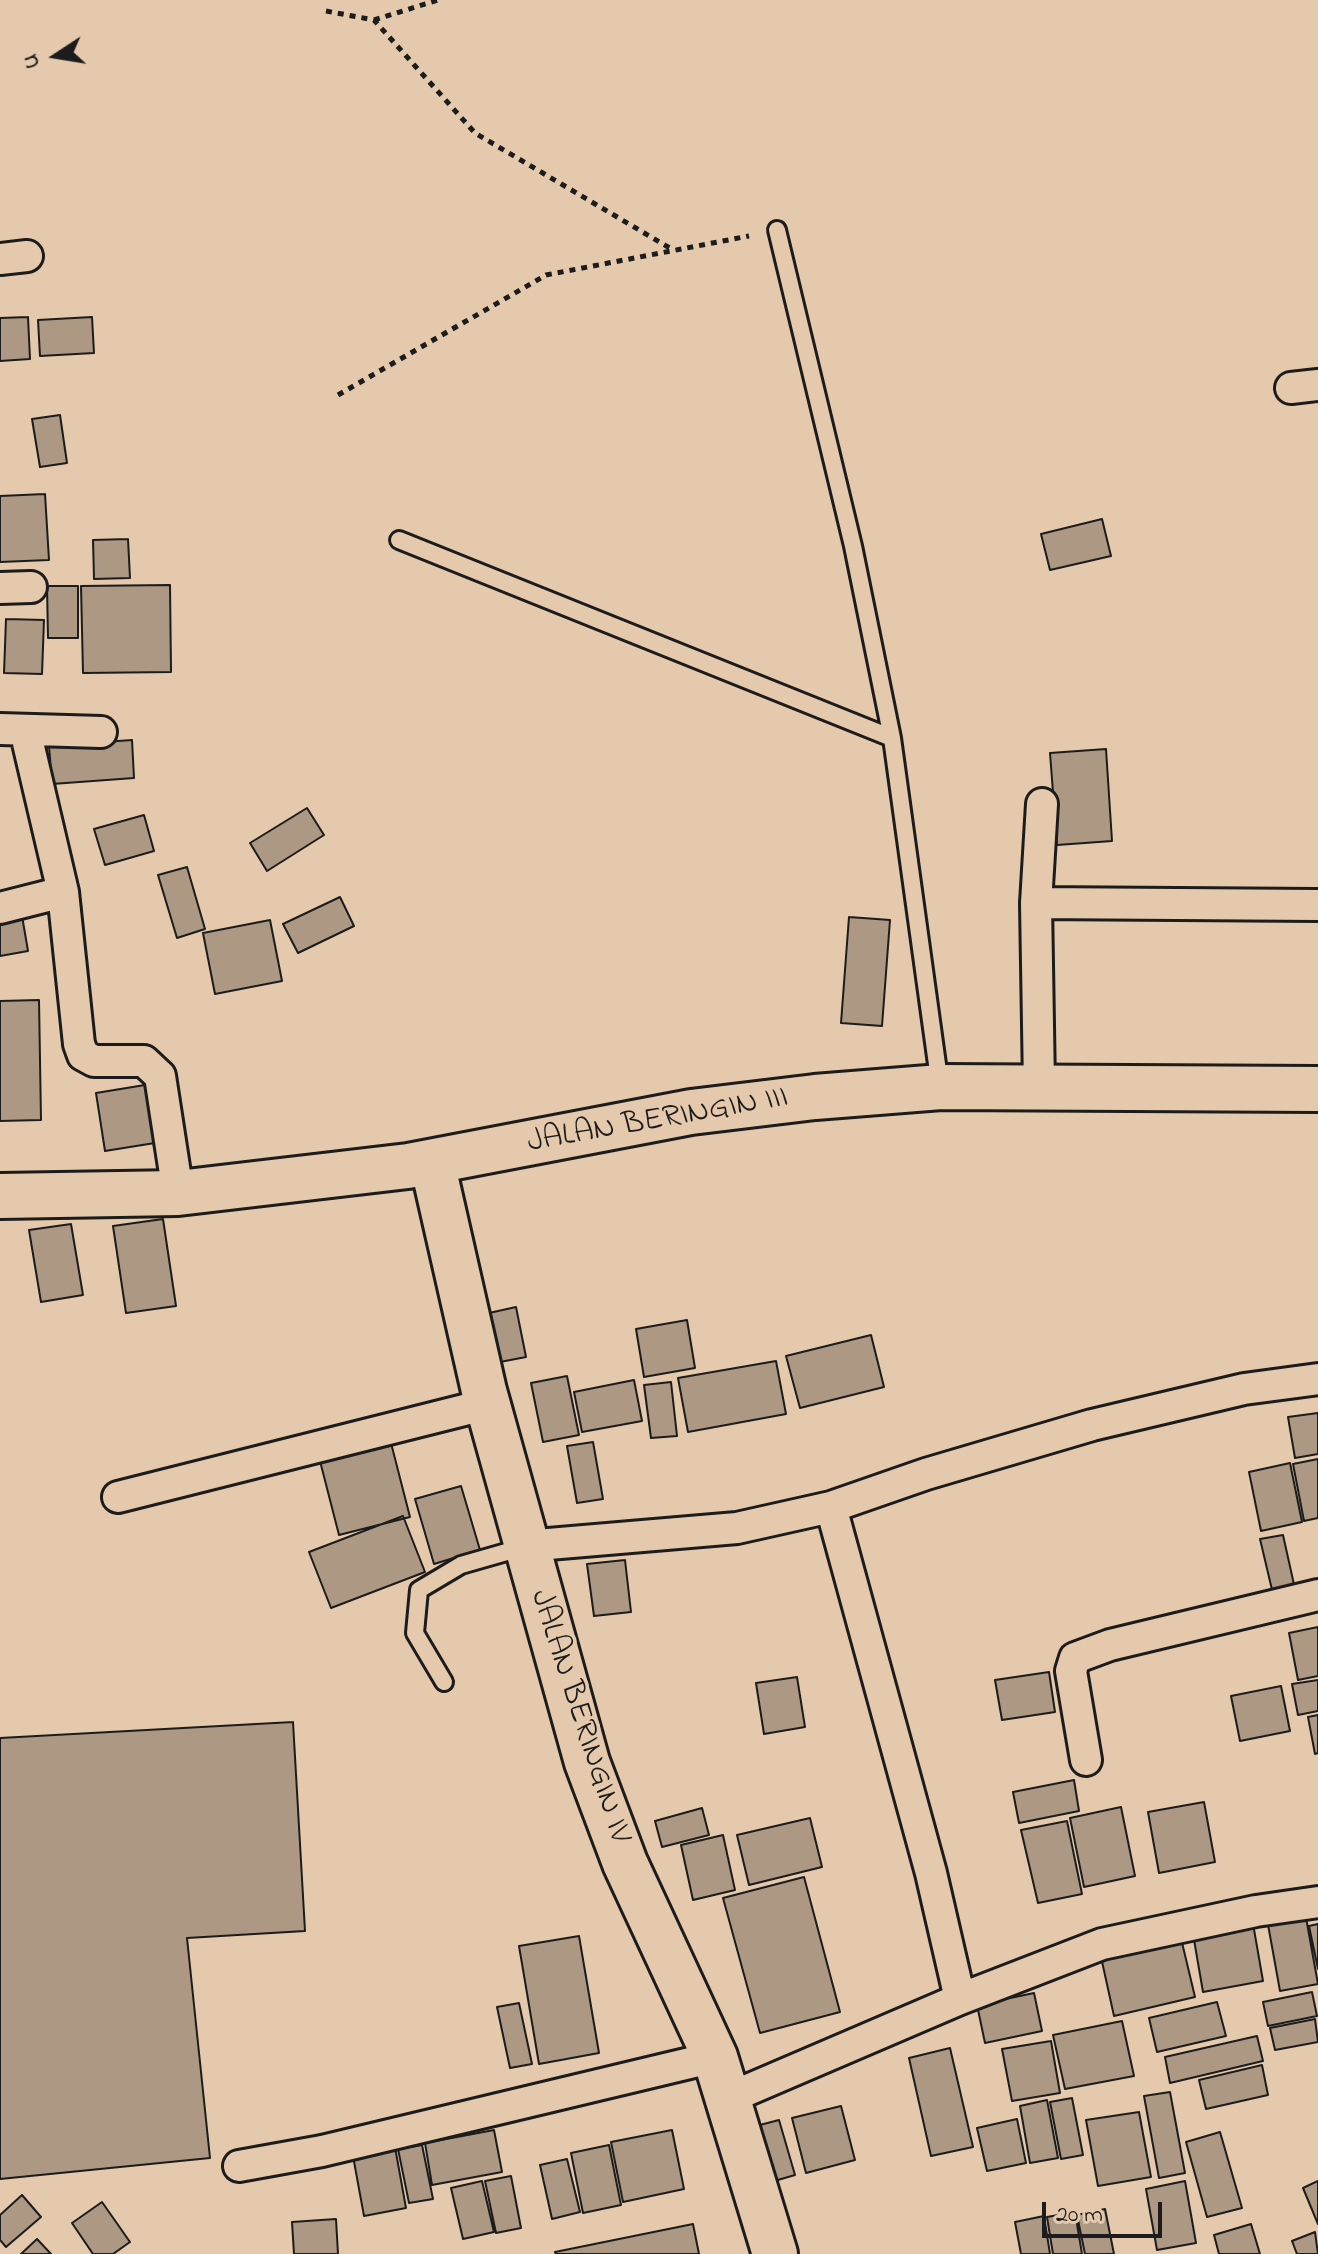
<!DOCTYPE html>
<style>
body{margin:0}
#map{position:relative;width:1318px;height:2254px;overflow:hidden;background:#e5c9ac;font-family:"Indie Flower",sans-serif}
canvas{display:block}
.north{position:absolute;left:16px;top:16px;width:80px;height:80px;-webkit-text-stroke:6px #e5c9ac;paint-order:stroke;rotate:258deg;font-size:22px;font-weight:700;line-height:32px;text-align:center;color:#1c1c1c}
.north::after{content:'';display:block;margin:auto;width:28px;height:36px;background:#1c1c1c;clip-path:polygon(50% 0,100% 100%,50% 72%,0 100%)}
.scale{position:absolute;left:1042px;top:2202px;width:120px;height:36px;box-sizing:border-box;border:4px solid #1c1c1c;border-top:0;padding-left:10px;font-size:24px;line-height:28px;white-space:nowrap;color:#1c1c1c;-webkit-text-stroke:6px #e5c9ac;paint-order:stroke}
</style>
<div id="map">
<canvas width="1318" height="2254"></canvas>
<div class="north">U</div>
<div class="scale">20 m</div>
</div>
<script>
const g = document.querySelector('canvas').getContext('2d');
g.lineJoin = 'round';
function fillPath(path, color) {
  g.fillStyle = color;
  g.fill(path, 'evenodd');
}
function poly(rows) {
  const path = new Path2D();
  for (const r of rows) {
    path.moveTo(r[0], r[1]);
    for (let i = 2; i < r.length; i += 2) path.lineTo(r[i], r[i + 1]);
  }
  return path;
}
function strokePath(path, color, width, dash) {
  g.strokeStyle = color;
  g.lineWidth = width;
  g.lineCap = dash ? 'butt' : 'round';
  g.setLineDash(dash || []);
  g.stroke(path);
}
function drawText(font, color, halo, rows, align = 'center') {
  g.font = font + ' "Indie Flower",sans-serif';
  g.lineWidth = 7;
  g.setLineDash([]);
  g.textBaseline = 'middle';
  g.strokeStyle = halo;
  g.fillStyle = color;
  for (const [text, x, y, turn = 0] of rows) {
    g.save();
    g.translate(x, y);
    g.rotate((+turn || 0) * Math.PI / 180);
    g.textAlign = isNaN(turn) ? turn : align;
    if (halo) g.strokeText(text, 0, 0);
    g.fillText(text, 0, 0);
    g.restore();
  }
}
const building = poly([
 [28,317,30,359,0,361,0,318,28,317],
 [92,317,94,353,40,356,38,320,92,317],
 [60,415,67,463,40,467,32,419,60,415],
 [45,494,49,560,0,562,0,496,45,494],
 [1102,519,1111,556,1050,570,1041,534,1102,519],
 [128,539,130,578,94,579,93,540,128,539],
 [170,585,171,672,83,673,81,586,170,585],
 [47,586,78,586,78,638,48,638,47,586],
 [6,619,44,620,42,674,4,673,6,619],
 [132,740,134,778,52,784,49,746,132,740],
 [1106,749,1112,841,1057,845,1050,753,1106,749],
 [307,808,324,835,267,871,250,843,307,808],
 [144,815,154,851,105,865,94,829,144,815],
 [187,867,205,929,177,938,158,875,187,867],
 [340,897,354,926,298,953,283,924,340,897],
 [21,910,28,951,0,956,0,913,21,910],
 [849,917,890,920,882,1026,841,1023,849,917],
 [270,920,282,981,215,994,203,933,270,920],
 [39,1000,41,1120,0,1121,0,1001,39,1000],
 [151,1084,161,1142,105,1151,96,1093,151,1084],
 [163,1219,176,1306,126,1313,113,1226,163,1219],
 [71,1224,83,1295,41,1302,29,1230,71,1224],
 [516,1307,526,1357,500,1362,489,1313,516,1307],
 [687,1320,695,1368,644,1377,636,1329,687,1320],
 [871,1335,884,1387,800,1408,786,1356,871,1335],
 [776,1361,786,1414,688,1432,678,1378,776,1361],
 [567,1376,579,1435,543,1442,531,1383,567,1376],
 [634,1380,642,1421,582,1432,574,1392,634,1380],
 [671,1382,677,1436,651,1438,644,1385,671,1382],
 [1318,1413,1318,1454,1295,1458,1288,1417,1318,1413],
 [593,1442,603,1499,577,1503,567,1446,593,1442],
 [391,1443,410,1517,339,1535,320,1461,391,1443],
 [1318,1459,1318,1518,1304,1521,1293,1464,1318,1459],
 [1290,1463,1302,1522,1261,1531,1249,1472,1290,1463],
 [461,1486,480,1550,434,1564,415,1499,461,1486],
 [403,1516,425,1572,331,1608,309,1552,403,1516],
 [1283,1535,1295,1589,1273,1594,1260,1539,1283,1535],
 [625,1560,631,1612,594,1616,587,1564,625,1560],
 [1318,1627,1318,1676,1298,1680,1289,1633,1318,1627],
 [1049,1672,1055,1712,1002,1720,995,1680,1049,1672],
 [797,1677,805,1727,764,1734,756,1683,797,1677],
 [1318,1680,1318,1711,1298,1715,1292,1684,1318,1680],
 [1281,1686,1290,1731,1240,1741,1231,1696,1281,1686],
 [1318,1715,1318,1753,1315,1754,1308,1717,1318,1715],
 [293,1722,305,1931,187,1938,210,2158,0,2179,0,1738,293,1722],
 [1074,1780,1079,1811,1019,1823,1013,1792,1074,1780],
 [1204,1802,1215,1862,1159,1873,1148,1812,1204,1802],
 [1121,1807,1135,1876,1084,1887,1070,1818,1121,1807],
 [702,1808,709,1835,662,1847,655,1821,702,1808],
 [810,1818,822,1867,749,1885,737,1835,810,1818],
 [1067,1821,1082,1894,1038,1903,1021,1830,1067,1821],
 [723,1835,735,1890,693,1900,681,1845,723,1835],
 [804,1877,840,2012,760,2033,723,1898,804,1877],
 [1305,1912,1318,1984,1280,1991,1267,1919,1305,1912],
 [1252,1918,1263,1981,1203,1992,1192,1928,1252,1918],
 [1318,1924,1318,1969,1309,1926,1318,1924],
 [1179,1930,1195,1997,1114,2016,1099,1948,1179,1930],
 [579,1936,599,2053,539,2064,519,1946,579,1936],
 [1312,1992,1317,2016,1268,2026,1263,2002,1312,1992],
 [1034,1993,1042,2031,985,2043,977,2005,1034,1993],
 [1217,2002,1226,2036,1157,2052,1149,2018,1217,2002],
 [519,2003,532,2064,510,2068,497,2007,519,2003],
 [1315,2019,1318,2042,1275,2050,1270,2028,1315,2019],
 [1122,2021,1134,2076,1065,2089,1053,2035,1122,2021],
 [1257,2036,1263,2061,1170,2083,1165,2057,1257,2036],
 [1051,2041,1060,2093,1012,2101,1002,2049,1051,2041],
 [950,2048,973,2147,931,2156,909,2058,950,2048],
 [1262,2065,1268,2095,1206,2109,1199,2080,1262,2065],
 [1170,2092,1185,2173,1159,2178,1144,2096,1170,2092],
 [1072,2098,1083,2155,1061,2159,1050,2102,1072,2098],
 [1047,2100,1058,2158,1030,2163,1020,2106,1047,2100],
 [841,2106,855,2160,806,2173,792,2118,841,2106],
 [1139,2112,1151,2177,1098,2186,1086,2120,1139,2112],
 [1017,2119,1026,2163,987,2171,977,2128,1017,2119],
 [779,2120,795,2175,771,2182,756,2126,779,2120],
 [494,2130,502,2172,432,2185,425,2143,494,2130],
 [672,2130,684,2189,623,2202,611,2142,672,2130],
 [1220,2132,1242,2208,1207,2217,1186,2142,1220,2132],
 [422,2145,433,2199,409,2203,398,2149,422,2145],
 [609,2145,621,2205,583,2213,571,2153,609,2145],
 [395,2147,406,2208,364,2216,353,2156,395,2147],
 [567,2159,580,2212,552,2219,540,2165,567,2159],
 [511,2176,521,2228,496,2233,485,2181,511,2176],
 [482,2181,494,2232,463,2239,451,2188,482,2181],
 [1185,2181,1196,2243,1157,2250,1146,2189,1185,2181],
 [1318,2181,1318,2224,1303,2188,1318,2181],
 [22,2195,41,2217,6,2247,0,2240,0,2215,22,2195],
 [102,2202,130,2242,113,2254,93,2254,72,2223,102,2202],
 [1105,2209,1114,2254,1085,2254,1077,2215,1105,2209],
 [1075,2212,1082,2254,1053,2254,1047,2217,1075,2212],
 [1044,2216,1050,2254,1021,2254,1015,2222,1044,2216],
 [336,2219,338,2254,294,2254,292,2222,336,2219],
 [693,2224,699,2254,556,2254,555,2252,693,2224],
 [1251,2224,1260,2254,1219,2254,1214,2235,1251,2224],
 [1315,2232,1318,2254,1297,2254,1292,2241,1315,2232],
 [37,2239,51,2254,21,2254,37,2239]
]);
fillPath(building, '#ad9884');
strokePath(building, '#1c1c1c', 2);
const lane = poly([
 [777,230,853,546,892,738,940,1086],
 [399,540,892,738],
 [444,1682,415,1633,419,1590,461,1565,524,1547]
]);
const street = poly([
 [0,259,27,256],
 [1291,388,1318,385],
 [0,588,31,587],
 [0,729,101,732],
 [25,730,63,892,79,1044,83,1055,94,1061,144,1061,160,1076,178,1193],
 [1036,903,1042,804],
 [0,908,63,892],
 [1039,1086,1036,903,1318,905],
 [118,1497,488,1404],
 [525,1546,737,1528,831,1507],
 [1086,1760,1071,1671,1075,1658,1110,1645,1318,1595],
 [960,1999,931,1873,831,1507,926,1474,1092,1425,1244,1389,1318,1379],
 [729,2098,960,1999,1102,1944,1256,1911,1318,1902],
 [239,2166,322,2151,715,2057]
]);
const secondary = poly([
 [432,1162,484,1391,587,1762,625,1863,715,2057,775,2254],
 [0,1196,178,1193,408,1166,691,1112,815,1097,941,1087,1318,1089]
]);
strokePath(lane, '#1c1c1c', 22);
strokePath(street, '#1c1c1c', 36);
strokePath(secondary, '#1c1c1c', 50);
strokePath(poly([
 [326,11,374,20,475,133,673,250],
 [374,20,438,0],
 [338,395,546,275,749,236]
]), '#1c1c1c', 5, [6, 6]);
strokePath(lane, '#e5c9ac', 16);
strokePath(street, '#e5c9ac', 30);
strokePath(secondary, '#e5c9ac', 44);
drawText('32px', '#1c1c1c', '#e5c9ac', [
 ["JALAN BERINGIN III",658,1122,-10],
 ["JALAN BERINGIN IV",578,1717,72]
]);
</script>
